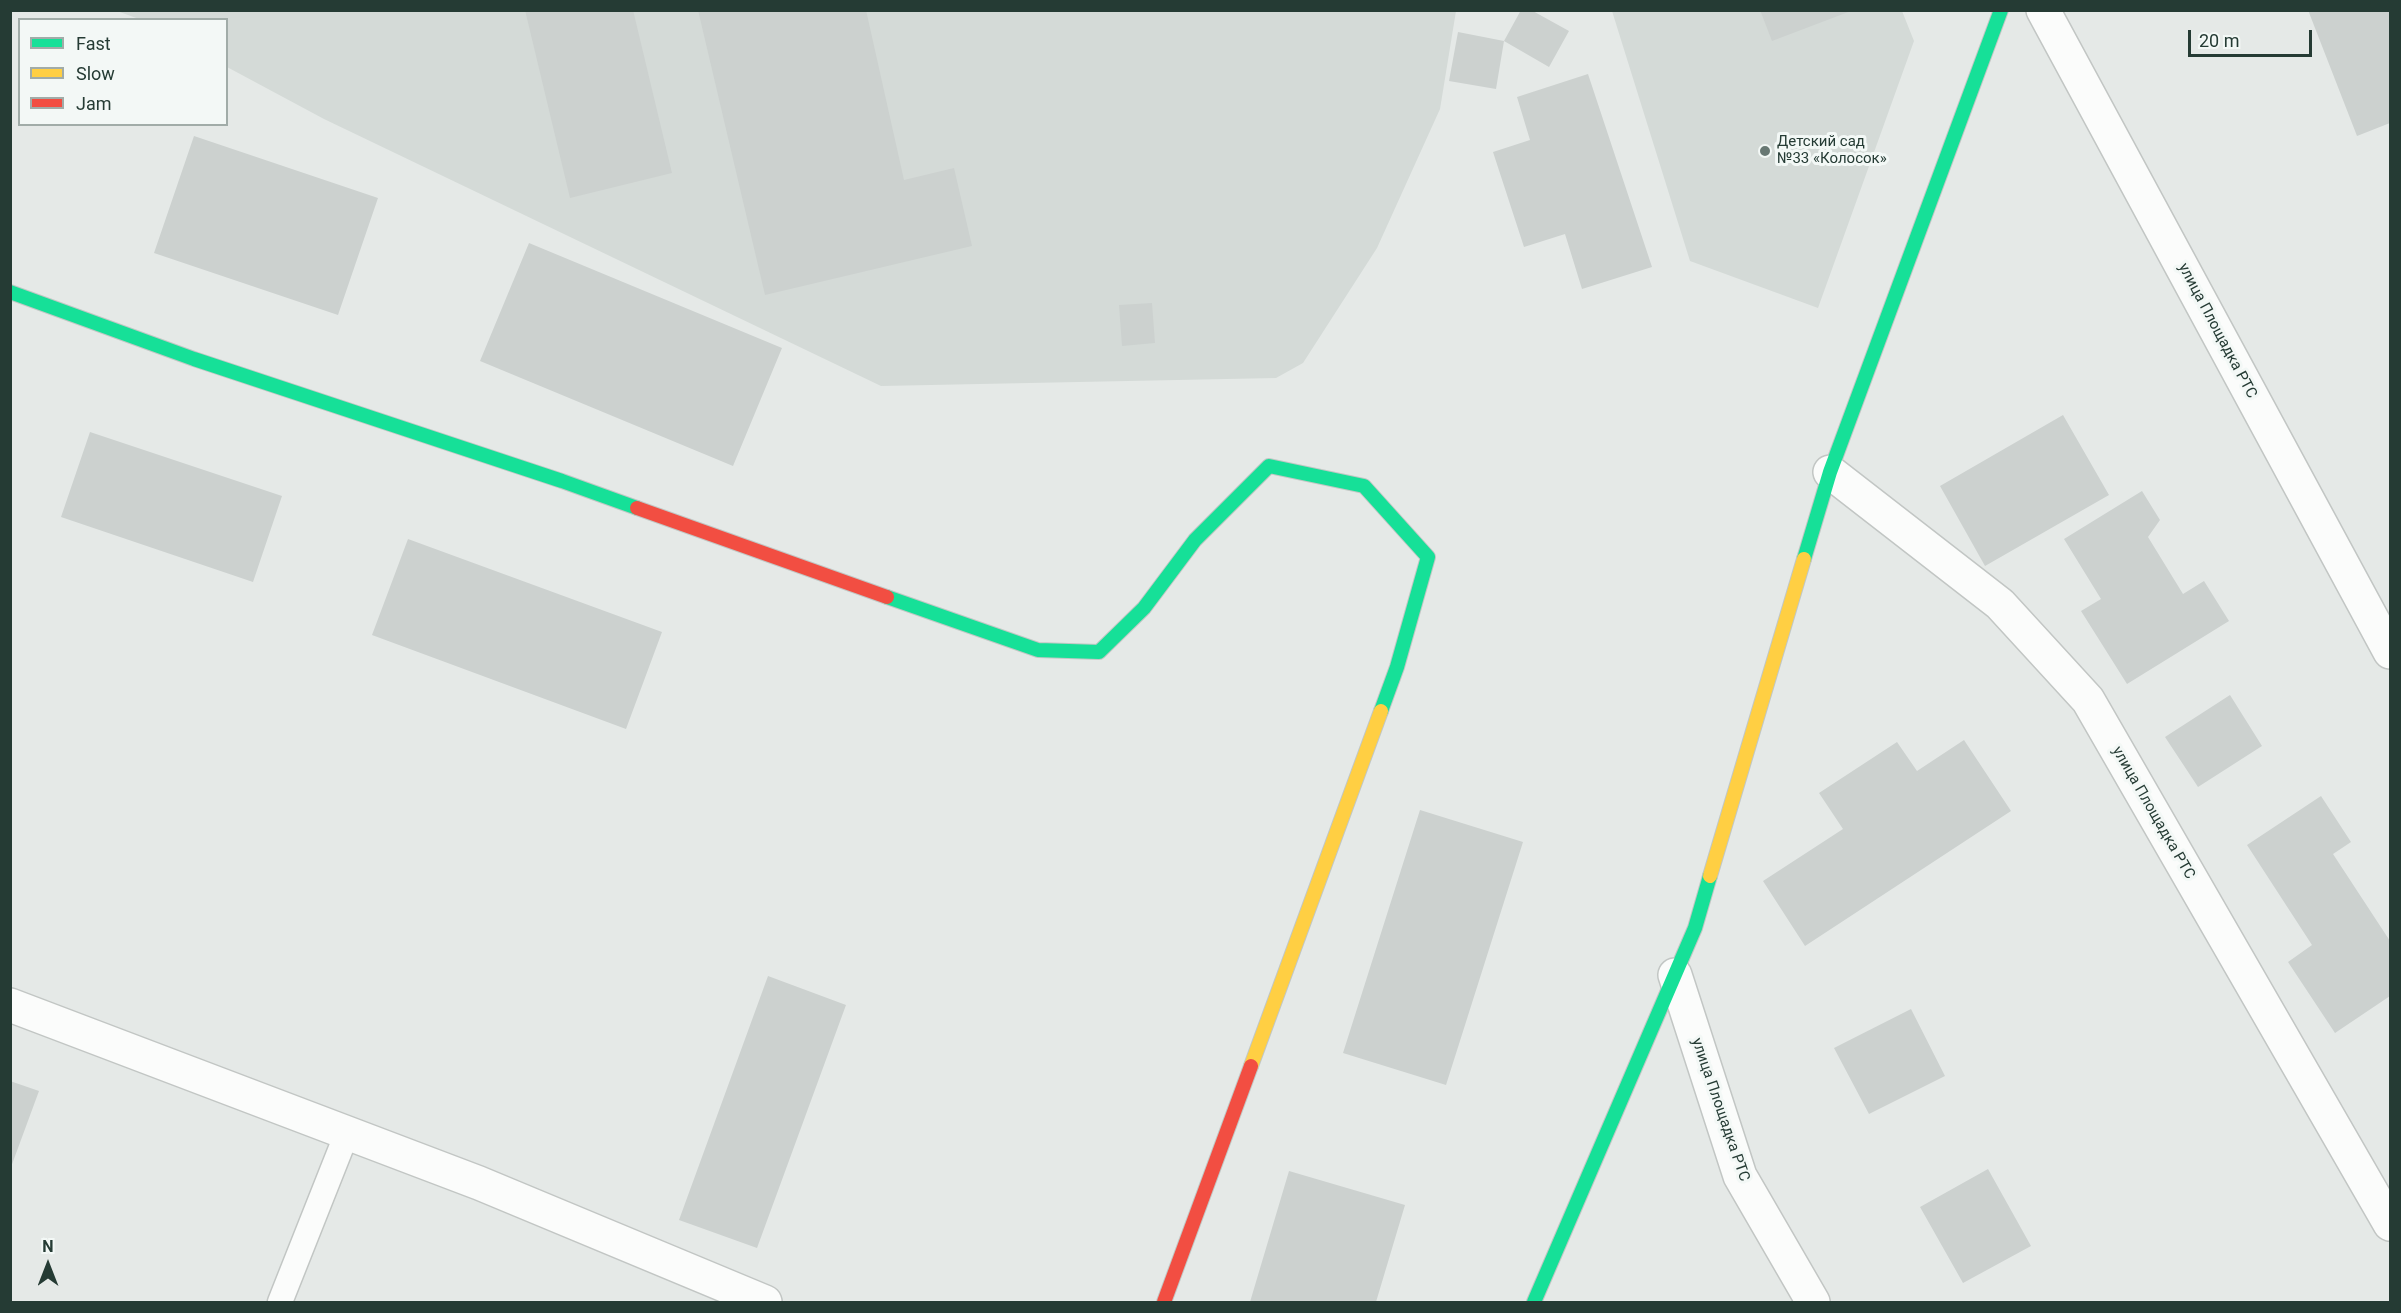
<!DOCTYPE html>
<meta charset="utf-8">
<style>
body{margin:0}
#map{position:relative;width:2401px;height:1313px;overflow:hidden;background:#e5e9e7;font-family:Roboto,sans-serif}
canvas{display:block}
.frame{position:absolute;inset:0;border:12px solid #253b34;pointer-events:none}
.legend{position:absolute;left:18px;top:18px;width:210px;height:108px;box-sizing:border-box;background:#f3f8f6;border:2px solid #a1aca8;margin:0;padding:8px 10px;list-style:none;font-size:18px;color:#253b34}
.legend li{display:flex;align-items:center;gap:12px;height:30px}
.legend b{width:30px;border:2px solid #a1aca8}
.north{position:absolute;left:18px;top:1235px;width:60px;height:60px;-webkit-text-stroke:4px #f3f8f6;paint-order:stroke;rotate:0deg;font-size:16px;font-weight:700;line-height:24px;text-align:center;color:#253b34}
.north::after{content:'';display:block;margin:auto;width:21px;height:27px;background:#253b34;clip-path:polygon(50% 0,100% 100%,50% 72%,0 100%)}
.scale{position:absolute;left:2188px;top:30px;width:124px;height:27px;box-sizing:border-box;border:3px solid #253b34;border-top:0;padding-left:8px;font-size:18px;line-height:21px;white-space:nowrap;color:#253b34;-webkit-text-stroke:4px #f3f8f6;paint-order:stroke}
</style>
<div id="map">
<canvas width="2401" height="1313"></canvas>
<div class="frame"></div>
<ul class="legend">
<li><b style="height:8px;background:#16e098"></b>Fast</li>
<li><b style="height:8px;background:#ffcf43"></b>Slow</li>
<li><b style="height:8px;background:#f24e42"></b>Jam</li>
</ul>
<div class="north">N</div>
<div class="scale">20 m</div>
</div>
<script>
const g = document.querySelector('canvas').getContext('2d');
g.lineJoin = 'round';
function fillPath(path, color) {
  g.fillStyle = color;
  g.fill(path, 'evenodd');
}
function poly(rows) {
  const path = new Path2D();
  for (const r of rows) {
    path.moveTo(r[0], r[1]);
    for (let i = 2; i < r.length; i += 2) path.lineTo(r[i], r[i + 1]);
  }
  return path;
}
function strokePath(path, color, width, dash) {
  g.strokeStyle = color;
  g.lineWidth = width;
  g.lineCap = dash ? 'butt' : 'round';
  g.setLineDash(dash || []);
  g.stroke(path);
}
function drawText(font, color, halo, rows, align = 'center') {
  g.font = font + ' Roboto,sans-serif';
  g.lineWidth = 6;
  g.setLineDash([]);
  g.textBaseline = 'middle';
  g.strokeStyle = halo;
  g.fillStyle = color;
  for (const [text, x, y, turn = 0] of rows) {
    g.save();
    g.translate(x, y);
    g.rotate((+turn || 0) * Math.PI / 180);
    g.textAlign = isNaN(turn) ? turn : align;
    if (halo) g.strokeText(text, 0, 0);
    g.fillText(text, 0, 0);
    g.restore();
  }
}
fillPath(poly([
 [117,11,1456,11,1440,109,1377,248,1303,363,1276,378,881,386,324,119,227,67,226,20,139,19],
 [1612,11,1902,11,1914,41,1818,308,1690,261]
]), '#d4dad7');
fillPath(poly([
 [525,10,633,10,672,173,570,198],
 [698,10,866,10,904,180,954,168,972,246,765,295],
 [1521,10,1531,10,1569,31,1549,67,1504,41],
 [1760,10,1851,10,1851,11,1772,41],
 [2308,10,2390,10,2390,123,2357,136],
 [1458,32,1504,41,1496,89,1449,81],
 [1588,74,1652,267,1582,289,1565,234,1524,247,1493,152,1530,140,1517,97],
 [194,136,378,198,338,315,154,253],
 [529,243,782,348,733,466,480,361],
 [1152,303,1155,343,1122,346,1119,305],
 [2063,415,2109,495,1985,566,1940,486],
 [90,432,282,496,253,582,61,517],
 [2142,491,2160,520,2148,537,2183,594,2204,581,2229,621,2127,684,2081,611,2101,599,2064,539],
 [408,539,662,632,626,729,372,635],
 [2230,695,2262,746,2198,787,2165,737],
 [1964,740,2011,811,1805,946,1763,881,1843,829,1819,793,1897,742,1917,771],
 [2321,796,2351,842,2333,854,2390,941,2390,996,2335,1033,2288,962,2312,945,2247,845],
 [1420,810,1523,842,1446,1085,1343,1053],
 [768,976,846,1005,757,1248,679,1220],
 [1911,1009,1945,1076,1869,1114,1834,1048],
 [10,1081,39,1091,11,1167,10,1167],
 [1988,1169,2031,1246,1963,1283,1920,1207],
 [1289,1171,1405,1205,1376,1302,1250,1302]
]), '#ccd1cf');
const lane = poly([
 [280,1302,347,1133]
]);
const street = poly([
 [2043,10,2390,652],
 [1830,472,2000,604,2088,700,2390,1224],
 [1675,975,1740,1176,1813,1302],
 [10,1005,479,1183,765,1302]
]);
const fast = poly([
 [10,292,194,359,562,481,637,508],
 [1804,559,1830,472,2001,10],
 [887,597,1038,650,1099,652,1144,608,1195,540,1269,466,1364,486,1428,557,1397,667,1381,711],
 [1534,1302,1695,928,1710,876]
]);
const slow = poly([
 [1710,876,1804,559],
 [1251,1066,1381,711]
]);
const jam = poly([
 [637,508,887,597],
 [1164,1302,1251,1066]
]);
strokePath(lane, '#c2c6c4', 27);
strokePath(street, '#c2c6c4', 36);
strokePath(fast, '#c1c7c4', 16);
strokePath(slow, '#c1c7c4', 16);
strokePath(jam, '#c1c7c4', 16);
strokePath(lane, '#fbfcfb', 24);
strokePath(street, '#fbfcfb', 33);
strokePath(fast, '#16e098', 14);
strokePath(slow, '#ffcf43', 14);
strokePath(jam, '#f24e42', 14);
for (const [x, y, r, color] of [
 [1765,151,6,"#687873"]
]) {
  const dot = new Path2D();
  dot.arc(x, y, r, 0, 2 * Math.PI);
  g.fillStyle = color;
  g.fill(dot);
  strokePath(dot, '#f3f8f6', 2);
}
drawText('15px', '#253b34', '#f3f8f6', [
 ["Детский сад",1777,142],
 ["№33 «Колосок»",1777,159]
], 'left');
drawText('15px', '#253b34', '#f3f8f6', [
 ["улица Площадка РТС",2217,331,62],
 ["улица Площадка РТС",2153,813,60],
 ["улица Площадка РТС",1720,1110,71]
]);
</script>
